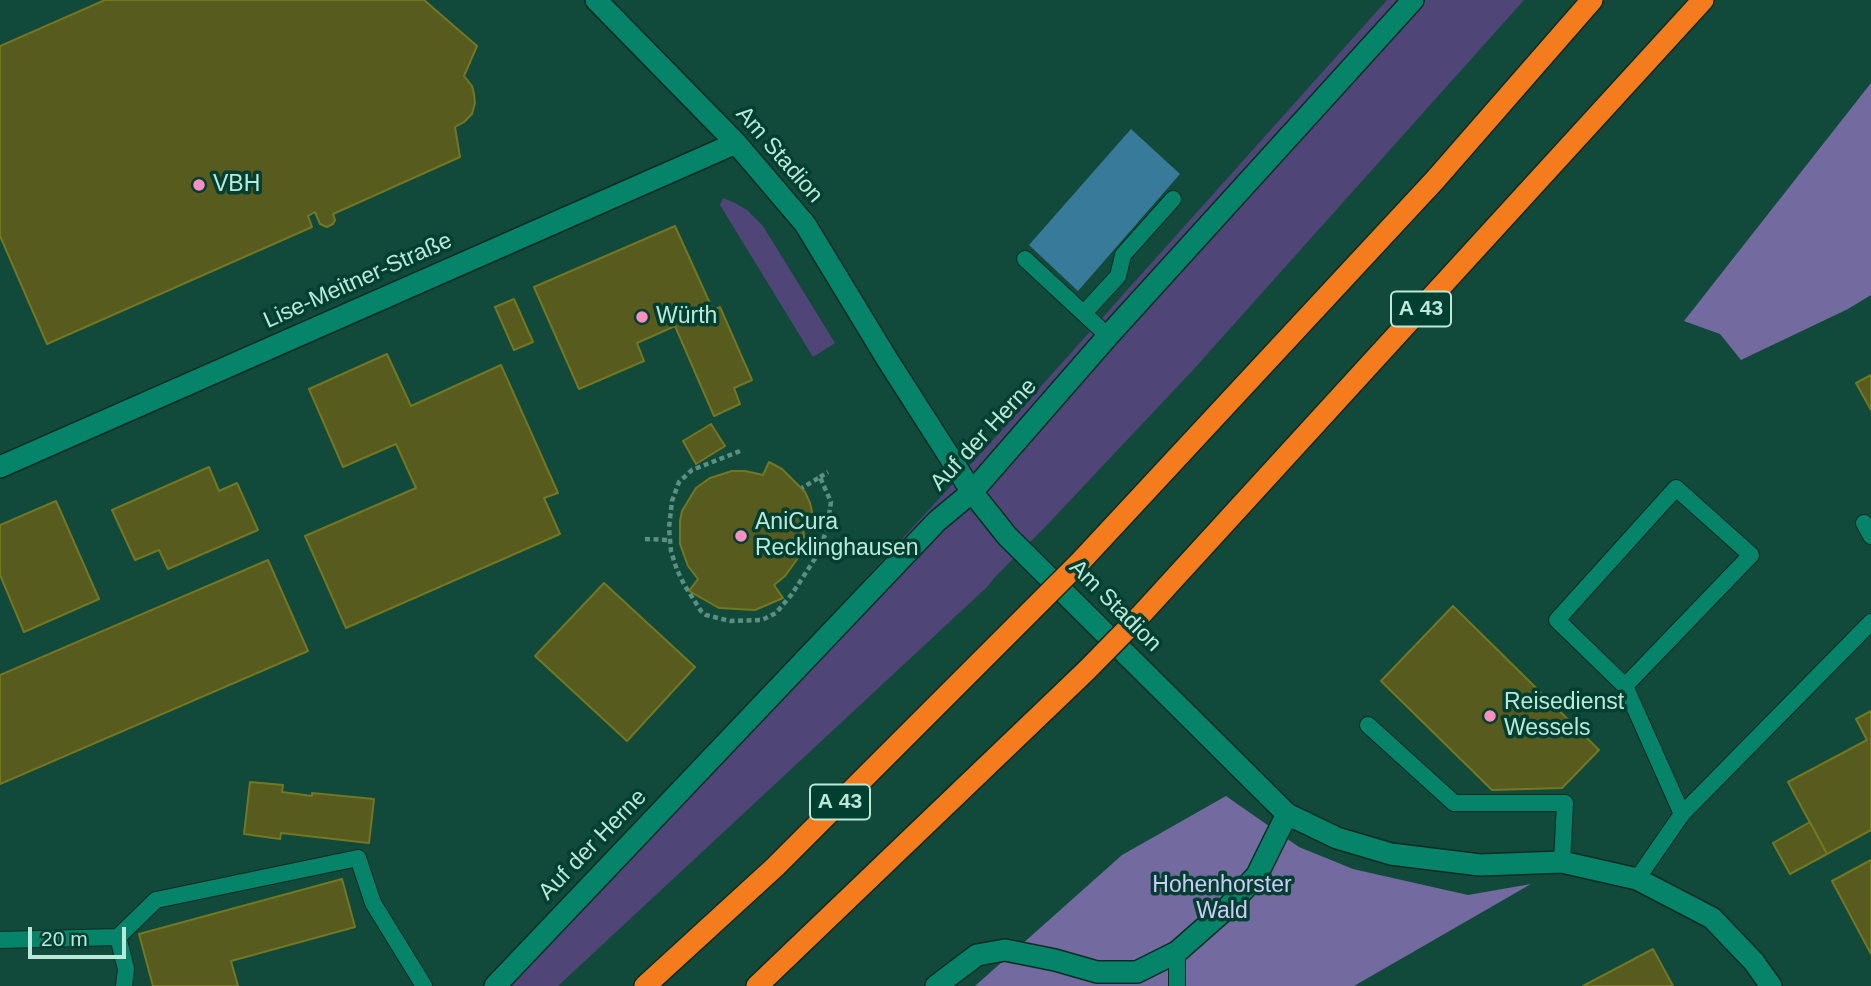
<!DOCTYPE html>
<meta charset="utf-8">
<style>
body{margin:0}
#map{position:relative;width:1871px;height:986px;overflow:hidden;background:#114a3b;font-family:Helvetica,sans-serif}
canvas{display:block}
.scale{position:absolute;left:28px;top:927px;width:98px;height:32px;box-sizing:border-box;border:4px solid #bbe9d9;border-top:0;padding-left:9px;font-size:21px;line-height:24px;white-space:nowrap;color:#bbe9d9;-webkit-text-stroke:5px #013f31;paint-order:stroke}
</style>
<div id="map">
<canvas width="1871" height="986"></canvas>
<div class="scale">20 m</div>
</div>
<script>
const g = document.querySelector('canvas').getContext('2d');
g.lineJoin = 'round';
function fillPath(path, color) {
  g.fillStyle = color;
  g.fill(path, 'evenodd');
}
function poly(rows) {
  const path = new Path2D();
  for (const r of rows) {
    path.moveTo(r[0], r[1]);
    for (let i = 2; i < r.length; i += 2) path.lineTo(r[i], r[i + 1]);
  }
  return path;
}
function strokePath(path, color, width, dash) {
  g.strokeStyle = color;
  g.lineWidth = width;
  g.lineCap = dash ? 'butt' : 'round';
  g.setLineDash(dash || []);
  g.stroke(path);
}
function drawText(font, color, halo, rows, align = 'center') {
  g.font = font + ' Helvetica,sans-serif';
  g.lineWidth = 7;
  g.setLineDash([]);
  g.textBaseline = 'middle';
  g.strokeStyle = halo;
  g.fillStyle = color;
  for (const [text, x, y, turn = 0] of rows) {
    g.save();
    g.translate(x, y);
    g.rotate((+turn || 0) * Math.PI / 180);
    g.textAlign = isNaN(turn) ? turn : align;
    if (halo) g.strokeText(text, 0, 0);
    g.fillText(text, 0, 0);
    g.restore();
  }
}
fillPath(poly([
 [1387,0,1524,0,1193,370,1047,525,995,577,987,587,558,986,490,986,983,451],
 [723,198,735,203,747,210,763,226,835,343,813,357,720,205]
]), '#4f4576');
fillPath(poly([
 [1871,83,1871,295,1848,309,1741,360,1720,334,1684,321],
 [1226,796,1299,847,1353,869,1468,895,1531,884,1354,986,975,986,1122,855]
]), '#736a9f');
fillPath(poly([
 [1131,129,1180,174,1078,291,1029,245]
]), '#387a99');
const building = poly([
 [105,0,424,0,477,46,464,76,472,86,474,94,475,103,472,114,464,122,455,127,460,157,333,214,335,220,333,224,327,227,320,224,315,212,308,216,312,227,47,344,0,236,0,46,105,0],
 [675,226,713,310,720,307,752,380,734,388,740,404,714,416,675,326,637,343,644,361,579,389,534,287,675,226],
 [514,299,533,342,514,350,495,307,514,299],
 [387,354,411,406,501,365,558,493,544,498,560,534,346,628,305,536,416,488,396,444,343,467,309,389,387,354],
 [1871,375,1871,410,1856,383,1871,375],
 [711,424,725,446,696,464,683,441,711,424],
 [769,462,782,469,805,492,810,503,816,528,803,529,804,537,798,558,785,576,774,585,783,598,755,610,719,608,689,591,698,579,688,566,680,544,680,521,682,511,696,488,710,478,732,471,745,471,763,475,769,462],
 [209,467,219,491,237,483,258,530,168,569,159,550,135,560,112,510,209,467],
 [56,501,99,599,24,632,0,575,0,525,56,501],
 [268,560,308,651,0,784,0,675,268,560],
 [604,583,695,667,627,741,535,656,604,583],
 [1453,606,1599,750,1562,788,1492,790,1381,681,1453,606],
 [1871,711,1871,830,1827,854,1788,782,1867,740,1856,719,1871,711],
 [250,782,283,785,282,792,312,796,312,793,374,799,369,843,281,833,280,839,244,834,250,782],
 [1810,822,1827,854,1790,874,1773,843,1810,822],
 [1871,860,1871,954,1832,881,1871,860],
 [342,879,355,927,231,961,238,986,153,986,139,934,342,879],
 [1653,949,1673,986,1583,986,1653,949]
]);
fillPath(building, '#585b1e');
strokePath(building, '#737722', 2);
const lane = poly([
 [1025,259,1108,336],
 [1084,313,1118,276,1123,255,1173,199],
 [1864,523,1871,536],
 [1625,686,1557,620,1676,488,1751,555,1625,686,1682,814],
 [1368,725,1454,803,1565,803,1562,862],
 [1637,879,1682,814,1871,622],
 [118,937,126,969,124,986],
 [0,940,118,937,156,900,358,858,373,903,424,986],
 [1177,952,1177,986]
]);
const street = poly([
 [596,0,736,143,805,224,887,359,972,492,1007,536,1287,814,1337,838,1391,854,1480,865,1562,862,1637,879,1712,918,1754,962,1771,986],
 [0,467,736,143],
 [495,986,937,521,972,492,1108,336,1413,0],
 [936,986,977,955,1005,950,1055,960,1097,972,1137,972,1177,952,1228,907,1257,875,1287,814]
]);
const highway = poly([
 [1082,560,1435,180,1592,0],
 [1139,617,1703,0],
 [645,986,775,867,1030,612],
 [757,986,1087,670]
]);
strokePath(lane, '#0c2c23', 18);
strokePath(street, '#0c2c23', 24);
strokePath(highway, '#0c2c23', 24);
strokePath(poly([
 [740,451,692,470,679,482,672,501,669,528,671,551,677,570,685,586,701,611,706,615,730,621,762,620,776,613,792,594,818,554,827,529,831,502,820,477,802,488],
 [820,477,828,472],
 [645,539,670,540]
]), '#5b8f7f', 4.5, [5, 3.5]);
strokePath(lane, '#068469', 16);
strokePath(street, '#068469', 21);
strokePath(highway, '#f47c1d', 21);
const highwayBridge = poly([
 [1030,612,1082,560],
 [1087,670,1139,617]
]);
strokePath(highwayBridge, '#0c2c23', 24, []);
strokePath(highwayBridge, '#f47c1d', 21);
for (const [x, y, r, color] of [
 [199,185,7,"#fc8fc2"],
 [642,317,7,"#fc8fc2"],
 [741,536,7,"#fc8fc2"],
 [1490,716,7,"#fc8fc2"]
]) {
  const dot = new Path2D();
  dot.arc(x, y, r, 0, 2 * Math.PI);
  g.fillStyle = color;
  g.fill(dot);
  strokePath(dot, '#013f31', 2.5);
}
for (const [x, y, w] of [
 [1421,309,60],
 [840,802,60]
]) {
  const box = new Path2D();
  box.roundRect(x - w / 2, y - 17.5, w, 35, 5);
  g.fillStyle = '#013f31';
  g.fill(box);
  strokePath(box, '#bbe9d9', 2);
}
drawText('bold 21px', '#bbe9d9', null, [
 ["A 43",1421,309],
 ["A 43",840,802]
]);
drawText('23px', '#bbe9d9', '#013f31', [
 ["Am Stadion",779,155,49],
 ["Lise-Meitner-Straße",358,281,-24],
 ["Auf der Herne",984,435,-47],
 ["Am Stadion",1115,606,45],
 ["Auf der Herne",593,845,-46]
]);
drawText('23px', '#bbe9d9', '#013f31', [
 ["VBH",213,185],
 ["Würth",656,317],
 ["AniCura",755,523],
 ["Recklinghausen",755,549],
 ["Reisedienst",1504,703],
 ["Wessels",1504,729]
], 'left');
drawText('23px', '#d0c9f9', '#013f31', [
 ["Hohenhorster",1222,886],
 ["Wald",1222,912]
]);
</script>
